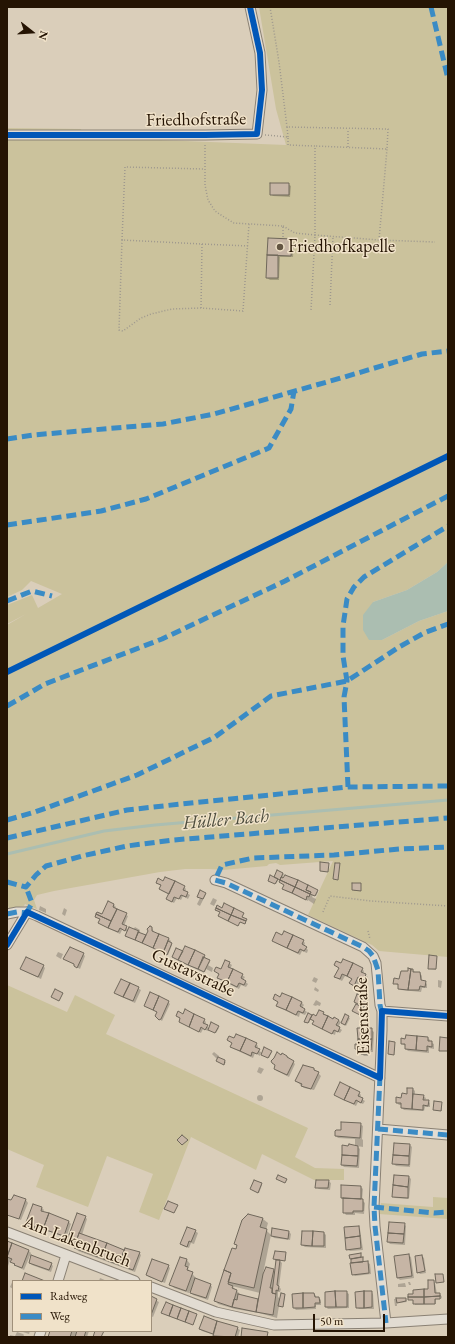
<!DOCTYPE html>
<meta charset="utf-8">
<style>
body{margin:0}
#map{position:relative;width:455px;height:1344px;overflow:hidden;background:#daceba;font-family:"EB Garamond",serif}
canvas{display:block}
.frame{position:absolute;inset:0;border:8px solid #251403;pointer-events:none}
.legend{position:absolute;left:12px;top:1280px;width:140px;height:52px;box-sizing:border-box;background:#f0e2c9;border:1px solid #9f907a;margin:0;padding:5px 7px;list-style:none;font-size:12px;color:#251403}
.legend li{display:flex;align-items:center;gap:8px;height:20px}
.legend b{width:20px;border:1px solid #9f907a}
.north{position:absolute;left:12px;top:12px;width:40px;height:40px;-webkit-text-stroke:3px #f0e2c9;paint-order:stroke;rotate:107deg;font-size:11px;font-weight:700;line-height:16px;text-align:center;color:#251403}
.north::after{content:'';display:block;margin:auto;width:14px;height:18px;background:#251403;clip-path:polygon(50% 0,100% 100%,50% 72%,0 100%)}
.scale{position:absolute;left:313px;top:1314px;width:72px;height:18px;box-sizing:border-box;border:2px solid #251403;border-top:0;padding-left:5px;font-size:12px;line-height:14px;white-space:nowrap;color:#251403;-webkit-text-stroke:3px #f0e2c9;paint-order:stroke}
</style>
<div id="map">
<canvas width="455" height="1344"></canvas>
<div class="frame"></div>
<ul class="legend">
<li><b style="height:5px;background:#0057b8"></b>Radweg</li>
<li><b style="height:5px;background:#3a8bc5"></b>Weg</li>
</ul>
<div class="north">N</div>
<div class="scale">50 m</div>
</div>
<script>
const g = document.querySelector('canvas').getContext('2d');
g.lineJoin = 'round';
function fillPath(path, color) {
  g.fillStyle = color;
  g.fill(path, 'evenodd');
}
function poly(rows) {
  const path = new Path2D();
  for (const r of rows) {
    if (r.length === 3) {
      path.moveTo(r[0] + r[2], r[1]);
      path.arc(r[0], r[1], r[2], 0, 2 * Math.PI);
      continue;
    }
    path.moveTo(r[0], r[1]);
    for (let i = 2; i < r.length; i += 2) path.lineTo(r[i], r[i + 1]);
  }
  return path;
}
function strokePath(path, color, width, dash) {
  g.strokeStyle = color;
  g.lineWidth = width;
  g.lineCap = dash ? 'butt' : 'round';
  g.setLineDash(dash || []);
  g.stroke(path);
}
function drawText(font, color, halo, rows, align = 'center') {
  g.font = font + ' "EB Garamond",serif';
  g.lineWidth = 3;
  g.setLineDash([]);
  g.textBaseline = 'middle';
  g.strokeStyle = halo;
  g.fillStyle = color;
  for (const [text, x, y, turn = 0] of rows) {
    g.save();
    g.translate(x, y);
    g.rotate((+turn || 0) * Math.PI / 180);
    g.textAlign = isNaN(turn) ? turn : align;
    if (halo) g.strokeText(text, 0, 0);
    g.fillText(text, 0, 0);
    g.restore();
  }
}
fillPath(poly([
 [259,7,448,7,448,562,437,572,407,590,373,602,382,640,419,621,448,611,448,957,379,951,372,945,308,915,333,861,280,865,276,863,269,864,267,866,223,870,210,869,185,869,160,872,54,891,37,895,34,900,37,909,25,904,24,906,9,909,8,905,7,905,7,625,26,614,7,624,7,605,32,595,38,608,62,594,31,581,22,590,7,597,7,128,81,129,83,137,286,145,276,109],
 [7,985,67,1012,75,995,115,1015,106,1034,308,1128,295,1157,315,1168,344,1169,344,1180,314,1180,262,1154,256,1170,191,1137,159,1220,139,1212,153,1174,107,1156,88,1207,36,1187,44,1165,7,1149],
 [433,1197,448,1198,448,1219,379,1214,381,1203,433,1207]
]), '#cbc29c');
fillPath(poly([
 [448,562,448,611,419,621,382,640,369,640,363,630,363,615,373,602,407,590,437,572]
]), '#abbeb1');
fillPath(poly([
 [288,184,291,186,290,197,273,196,271,194],
 [269,239,292,240,294,243,293,257,280,257,279,280,270,280,267,278],
 [278,871,284,874,282,879,317,891,318,892,316,896,313,895,312,897,316,899,314,904,308,900,308,901,286,891,283,888,285,885,280,882,281,880,279,879,276,884,270,881,274,878],
 [163,882,184,887,186,889,185,892,190,895,188,899,183,896,181,900,177,898,174,903,170,901,168,899,170,895,162,891,160,889,161,886,157,883],
 [353,884,361,884,361,891,354,891],
 [205,894,206,894,200,906,198,905,197,904,200,898],
 [213,898,217,900,214,906,210,904],
 [108,903,114,905,116,907,115,909,128,916,124,926,129,930,133,930,135,927,140,930,139,933,145,936,152,928,154,932,169,939,171,941,170,943,172,945,168,955,127,936,128,932,122,930,120,934,100,924],
 [40,906,46,909,46,913,39,910],
 [64,908,67,910,65,916,62,914],
 [274,941,303,941,305,943,304,946,308,950,307,953,302,951,300,955,276,943],
 [58,952,63,954,61,959,56,956],
 [183,952,204,956,206,958,205,959,210,962,208,965,213,968,212,972,206,969,205,972,200,971,180,961],
 [83,954,85,956,80,969,75,966,75,965,64,959],
 [437,957,436,970,430,969],
 [226,961,232,965,230,969,245,977,243,980,248,984,246,987,241,985,239,989,218,978,219,974,215,971,222,970],
 [341,964,362,969,364,971,363,974,368,977,366,981,361,979,357,987,351,983,352,979,345,976,342,981,338,979,336,977,339,968,335,965],
 [43,966,45,968,41,979,24,971,22,969],
 [413,970,415,972,420,973,422,976,422,982,425,982,427,984,427,988,422,988,421,992,401,990,399,988,399,986,394,983],
 [314,977,318,979,316,983,312,981],
 [122,980,141,990,135,1003,118,995],
 [438,980,442,981,441,988,438,987],
 [315,987,319,990,318,992,314,990],
 [283,994,302,1003,304,1005,302,1008,307,1012,305,1015,300,1013,299,1017,280,1008,277,1006,279,1002,274,999,281,998],
 [316,1000,321,1003,320,1006,317,1005,316,1006,313,1005],
 [168,1002,170,1004,162,1021,158,1018,158,1013,145,1006],
 [320,1011,334,1020,338,1020,341,1022,338,1027,342,1030,340,1033,336,1031,335,1035,316,1026,313,1024,315,1021,311,1018,309,1023,306,1022,308,1014,317,1017],
 [183,1015,204,1020,206,1022,205,1025,209,1028,219,1028,216,1033,209,1029,208,1031,203,1029,201,1033,180,1022,181,1019,177,1016],
 [345,1016,350,1018,346,1026,342,1023],
 [368,1025,370,1027,370,1029,374,1032,373,1052,369,1052,368,1056,364,1056,362,1054,362,1051,358,1051,356,1049,358,1045,359,1034,357,1033,357,1029,364,1029],
 [428,1038,430,1040,430,1042,434,1044,434,1049,429,1048,429,1053,408,1051,406,1049,406,1046,402,1044],
 [229,1040,256,1044,258,1046,257,1049,262,1053,272,1052,269,1058,261,1053,260,1056,255,1053,253,1058,234,1049,232,1047,233,1043],
 [214,1052,219,1056,217,1058,226,1062,224,1065,218,1061,217,1059,212,1054],
 [282,1056,287,1056,295,1064,289,1077,277,1071,275,1069,275,1065,272,1061,273,1059],
 [259,1067,264,1069,261,1074,257,1072],
 [314,1069,321,1076,314,1090,304,1088,296,1081],
 [413,1089,415,1091,415,1096,423,1096,426,1098,425,1101,428,1101,430,1103,430,1107,425,1107,424,1111,404,1110,402,1108,402,1105,399,1105,397,1103],
 [359,1093,361,1095,360,1098,365,1101,363,1104,358,1102,356,1106,335,1095],
 [260,1098,3],
 [442,1103,442,1111,434,1110],
 [360,1124,363,1126,362,1139,363,1140,363,1147,357,1146,360,1149,359,1168,344,1167,342,1165,355,1147,355,1139,338,1138,336,1136,342,1131],
 [410,1145,412,1147,410,1167,396,1166,393,1163],
 [409,1177,411,1179,409,1199,395,1198,393,1196],
 [254,1181,262,1185,259,1193,252,1190],
 [328,1181,331,1183,330,1190,319,1189,316,1187],
 [361,1187,363,1189,362,1200,365,1203,364,1214,355,1213,355,1215,346,1215,344,1212,344,1200,342,1198],
 [14,1196,26,1200,28,1203,21,1220,7,1215,7,1200,12,1202],
 [34,1205,42,1208,44,1210,43,1212,69,1222,71,1224,66,1238,38,1227,36,1230,26,1225],
 [85,1217,87,1219,82,1235,125,1251,139,1253,141,1255,135,1272,78,1251,75,1247,68,1243],
 [263,1219,268,1223,266,1230,271,1235,263,1274,273,1269,275,1272,277,1260,274,1259,286,1253,286,1254,285,1261,279,1260,282,1263,279,1287,281,1289,280,1292,278,1292,278,1297,280,1299,284,1295,285,1296,283,1307,279,1306,277,1318,259,1313,235,1309,218,1304,215,1300,237,1250,238,1247,235,1244],
 [232,1286,260,1293,259,1300,240,1296,240,1294],
 [404,1224,406,1226,405,1245,390,1244,388,1242],
 [358,1227,360,1229,363,1250,350,1251,347,1249],
 [195,1231,198,1233,194,1244,191,1243,189,1248,183,1246,181,1244],
 [289,1232,291,1234,290,1240,274,1238,272,1236],
 [324,1233,326,1235,326,1248,305,1247,302,1245],
 [7,1242,29,1251,31,1253,24,1270,18,1267,10,1260,8,1266,7,1266],
 [361,1254,363,1263,367,1262,370,1264,371,1274,355,1276,353,1274,351,1255],
 [408,1255,411,1257,414,1278,400,1280,398,1278],
 [422,1256,424,1258,426,1273,420,1274,418,1272],
 [187,1260,190,1264,188,1269,195,1277,195,1279,210,1284,212,1287,208,1300,193,1295,190,1291,189,1293,174,1288,171,1284],
 [30,1263,51,1264,53,1266,51,1272,32,1265],
 [168,1266,170,1268,165,1283,149,1277,147,1275],
 [100,1278,107,1281,99,1281],
 [13,1280,15,1281,13,1281,13,1289,10,1287],
 [433,1281,435,1283,437,1294,440,1294,442,1297,441,1299,436,1299,436,1304,415,1305,414,1300,409,1299,429,1290],
 [408,1282,410,1282,411,1285,409,1285],
 [405,1283,406,1287,398,1287,398,1284],
 [346,1292,349,1294,349,1308,328,1309,326,1307],
 [371,1292,373,1294,374,1309,359,1309,357,1307],
 [314,1294,316,1296,316,1298,319,1298,321,1300,321,1305,316,1305,316,1309,296,1310,294,1308],
 [151,1298,159,1302,153,1317,151,1316],
 [394,1299,406,1299,407,1302,397,1303,397,1306,395,1306],
 [204,1318,237,1328,240,1330,238,1337,215,1337,214,1335,202,1331,200,1329],
 [20,1331,30,1331,29,1334],
 [51,1331,89,1331,87,1337,49,1337],
 [17,1332,23,1334,24,1335,23,1337,10,1337,10,1335,15,1336]
]), '#0003');
strokePath(poly([
 [7,854,104,831,155,825,448,800]
]), '#abbeb1', 3);
const building = poly([
 [270,183,289,183,289,195,270,195,270,183],
 [268,238,292,239,291,256,267,255,268,238],
 [267,255,278,255,278,278,266,278,267,255],
 [320,862,329,863,328,872,320,871,320,862],
 [335,863,340,863,338,880,333,879,335,863],
 [277,870,283,873,280,880,274,877,277,870],
 [270,875,278,879,275,884,268,881,270,875],
 [285,875,298,880,295,887,280,880,281,877,283,878,285,875],
 [165,877,175,881,169,894,159,889,161,885,156,883,158,878,163,881,165,877],
 [280,880,295,887,292,893,282,889,284,885,279,882,280,880],
 [298,880,308,885,306,890,311,892,310,894,295,887,298,880],
 [175,881,185,886,183,890,188,892,186,897,181,895,179,899,174,897,172,902,166,899,175,881],
 [352,883,361,883,361,891,352,890,352,883],
 [308,885,318,890,315,896,310,894,311,892,306,890,308,885],
 [295,887,310,894,309,897,307,896,306,900,292,893,295,887],
 [200,890,206,893,203,899,197,897,200,890],
 [108,901,114,904,113,907,117,909,111,921,96,914,97,912,102,914,108,901],
 [224,903,234,908,231,915,216,908,217,905,222,908,224,903],
 [216,908,231,915,228,921,218,916,220,912,215,910,216,908],
 [234,908,244,913,242,917,247,919,246,921,231,915,234,908],
 [117,909,127,913,122,924,127,926,125,931,120,928,118,932,108,928,117,909],
 [96,914,111,921,108,928,98,923,100,919,95,917,96,914],
 [231,915,246,921,245,924,240,922,238,926,228,921,231,915],
 [150,926,152,927,152,931,159,934,153,948,142,943,148,931,147,929,150,926],
 [129,927,139,931,135,940,125,936,129,927],
 [284,931,293,935,287,948,272,941,276,932,282,935,284,931],
 [138,932,146,935,142,943,135,940,138,932],
 [159,934,169,938,163,953,153,948,159,934],
 [293,935,304,940,302,944,307,947,304,951,300,949,298,953,287,948,293,935],
 [168,941,172,943,167,955,163,953,168,941],
 [185,946,195,950,188,965,178,960,185,946],
 [70,947,84,953,77,968,74,966,74,964,63,959,70,947],
 [176,948,183,951,178,960,172,957,176,948],
 [195,950,205,955,198,969,188,965,195,950],
 [429,955,437,956,436,969,428,969,429,955],
 [26,957,44,965,38,977,20,969,26,957],
 [203,957,210,960,204,972,198,969,203,957],
 [343,959,353,963,347,976,342,974,340,979,334,977,339,968,334,965,336,961,341,963,343,959],
 [225,960,230,962,228,967,233,969,227,982,217,978,219,974,214,971,216,967,221,969,225,960],
 [353,963,363,968,361,972,366,974,364,980,358,977,354,986,349,983,352,979,347,976,353,963],
 [408,968,411,969,408,990,398,989,398,984,393,984,394,978,399,979,401,971,408,971,408,968],
 [233,969,243,974,241,978,246,981,244,985,239,983,237,987,227,982,233,969],
 [411,969,413,969,413,972,420,972,421,980,426,981,425,987,420,986,419,990,408,990,411,969],
 [121,979,130,983,123,997,114,993,121,979],
 [130,983,139,987,133,1001,123,997,130,983],
 [55,989,63,993,59,1001,51,997,55,989],
 [150,992,159,996,153,1010,144,1006,150,992],
 [282,993,292,997,286,1010,276,1006,278,1002,273,999,275,994,280,997,282,993],
 [357,994,368,999,364,1007,354,1002,357,994],
 [159,996,169,1001,161,1019,159,1020,155,1016,157,1012,153,1010,159,996],
 [292,997,302,1002,300,1006,305,1009,303,1013,298,1011,296,1015,286,1010,292,997],
 [356,1004,364,1008,360,1015,352,1011,356,1004],
 [185,1009,194,1014,189,1027,179,1022,180,1018,176,1016,178,1011,183,1014,185,1009],
 [319,1010,324,1012,323,1014,328,1016,322,1029,312,1024,314,1021,310,1019,313,1014,316,1016,319,1010],
 [308,1013,312,1015,308,1023,304,1022,308,1013],
 [194,1014,205,1019,203,1023,208,1025,205,1030,201,1027,199,1032,189,1027,194,1014],
 [345,1014,349,1016,345,1025,341,1023,345,1014],
 [328,1016,333,1019,334,1017,339,1020,336,1025,340,1027,338,1032,334,1030,332,1034,322,1029,328,1016],
 [211,1022,219,1026,215,1033,208,1030,211,1022],
 [363,1024,368,1024,368,1028,372,1028,372,1039,358,1039,357,1028,363,1028,363,1024],
 [236,1034,246,1038,240,1051,230,1047,232,1043,227,1040,229,1036,234,1038,236,1034],
 [406,1035,417,1036,416,1050,405,1049,405,1044,401,1044,401,1038,405,1039,406,1035],
 [417,1036,428,1037,428,1041,432,1041,432,1047,427,1046,427,1051,416,1050,417,1036],
 [440,1037,448,1038,448,1051,439,1051,440,1037],
 [246,1038,257,1043,255,1047,260,1049,257,1054,252,1052,251,1056,240,1051,246,1038],
 [358,1039,372,1039,371,1050,367,1050,367,1054,361,1054,361,1050,355,1049,355,1044,357,1044,358,1039],
 [389,1041,395,1042,394,1055,388,1054,389,1041],
 [264,1047,272,1051,268,1058,261,1055,264,1047],
 [277,1052,281,1055,282,1053,287,1056,287,1057,294,1061,287,1075,274,1069,275,1065,272,1063,271,1061,274,1058,277,1052],
 [218,1057,225,1060,224,1065,216,1061,218,1057],
 [303,1065,314,1068,314,1070,319,1072,311,1089,301,1086,302,1084,295,1081,303,1065],
 [340,1082,350,1087,344,1100,334,1095,340,1082],
 [350,1087,360,1092,358,1096,363,1098,361,1103,356,1100,354,1104,344,1100,350,1087],
 [407,1088,413,1088,412,1109,401,1108,401,1103,396,1103,396,1097,401,1098,402,1093,407,1094,407,1088],
 [413,1094,424,1095,423,1100,429,1100,428,1106,423,1105,423,1110,412,1109,413,1094],
 [434,1101,442,1102,441,1111,433,1110,434,1101],
 [341,1122,361,1123,360,1138,335,1136,335,1131,336,1130,341,1130,341,1122],
 [182,1135,188,1140,182,1145,177,1140,182,1135],
 [394,1143,410,1144,409,1156,393,1155,394,1143],
 [349,1144,358,1146,358,1156,342,1155,342,1145,348,1146,349,1144],
 [342,1155,358,1156,357,1166,341,1165,342,1155],
 [393,1155,409,1156,409,1165,392,1164,393,1155],
 [278,1175,287,1179,285,1183,276,1179,278,1175],
 [394,1175,409,1176,408,1187,393,1185,394,1175],
 [254,1180,262,1183,258,1193,250,1189,254,1180],
 [316,1180,329,1180,328,1188,315,1188,316,1180],
 [341,1185,361,1186,361,1199,341,1198,341,1185],
 [393,1185,408,1187,408,1198,392,1197,393,1185],
 [14,1195,26,1199,19,1219,7,1215,7,1199,11,1200,14,1195],
 [343,1198,363,1199,363,1211,353,1211,353,1213,343,1213,343,1198],
 [168,1201,178,1205,174,1213,164,1209,168,1201],
 [33,1204,42,1207,41,1211,49,1213,43,1229,35,1226,34,1229,25,1225,33,1204],
 [49,1213,69,1221,64,1236,43,1229,49,1213],
 [77,1213,86,1216,74,1246,66,1243,77,1213],
 [248,1214,263,1218,260,1227,267,1229,254,1288,228,1282,231,1273,224,1270,232,1248,236,1249,237,1245,234,1244,242,1220,248,1214],
 [389,1222,405,1223,404,1234,388,1233,389,1222],
 [359,1226,360,1236,345,1238,344,1227,359,1226],
 [187,1227,196,1230,191,1242,189,1241,187,1247,180,1244,187,1227],
 [272,1228,289,1231,288,1239,271,1236,272,1228],
 [302,1231,313,1231,312,1246,301,1245,302,1231],
 [313,1231,324,1232,324,1246,312,1246,313,1231],
 [79,1233,107,1243,101,1258,74,1248,79,1233],
 [388,1233,404,1234,403,1243,387,1242,388,1233],
 [360,1236,361,1248,346,1250,345,1238,360,1236],
 [7,1241,12,1243,7,1257,7,1241],
 [12,1243,29,1250,22,1268,14,1265,15,1264,10,1262,12,1259,7,1257,12,1243],
 [107,1243,124,1250,119,1265,101,1258,107,1243],
 [125,1248,140,1252,133,1270,119,1265,125,1248],
 [275,1251,286,1252,285,1261,273,1259,275,1251],
 [361,1253,361,1257,350,1259,349,1255,361,1253],
 [409,1254,412,1276,397,1278,394,1256,409,1254],
 [31,1255,52,1263,49,1270,29,1263,31,1255],
 [422,1255,425,1271,417,1273,415,1256,422,1255],
 [180,1257,187,1259,185,1266,188,1267,187,1270,193,1272,186,1291,169,1285,180,1257],
 [363,1257,363,1262,351,1263,351,1259,363,1257],
 [152,1259,169,1265,162,1282,146,1275,152,1259],
 [276,1260,280,1260,277,1285,279,1286,278,1291,276,1290,276,1294,272,1293,276,1260],
 [368,1261,369,1273,352,1275,350,1263,368,1261],
 [266,1267,274,1269,270,1288,272,1288,272,1293,276,1294,273,1315,256,1312,263,1274,266,1267],
 [224,1270,231,1273,228,1284,233,1286,232,1288,237,1290,232,1307,214,1301,224,1270],
 [25,1273,45,1281,22,1281,25,1273],
 [435,1274,443,1274,444,1282,436,1283,435,1274],
 [195,1278,211,1284,206,1298,190,1293,195,1278],
 [428,1280,434,1280,435,1293,440,1293,440,1296,424,1297,424,1289,428,1289,428,1280],
 [424,1289,424,1297,408,1297,408,1294,413,1294,413,1290,424,1289],
 [335,1291,336,1307,325,1307,325,1292,335,1291],
 [335,1291,347,1291,347,1307,336,1307,335,1291],
 [364,1291,372,1291,372,1307,364,1308,364,1291],
 [364,1291,364,1308,356,1308,355,1292,364,1291],
 [281,1293,285,1294,283,1307,278,1306,281,1293],
 [303,1293,303,1308,293,1308,292,1294,303,1293],
 [303,1293,314,1293,315,1297,319,1297,320,1303,315,1303,315,1307,303,1308,303,1293],
 [238,1294,258,1299,256,1312,232,1307,234,1299,237,1300,238,1294],
 [151,1296,157,1299,151,1315,151,1296],
 [440,1296,440,1299,435,1299,435,1304,424,1304,424,1297,440,1296],
 [408,1297,424,1297,424,1304,413,1304,413,1300,408,1300,408,1297],
 [396,1298,406,1298,406,1301,397,1303,396,1298],
 [166,1302,173,1305,169,1316,161,1313,166,1302],
 [173,1305,181,1308,177,1319,169,1316,173,1305],
 [181,1308,189,1311,185,1322,177,1319,181,1308],
 [189,1311,197,1314,193,1325,185,1322,189,1311],
 [204,1316,217,1321,213,1334,199,1329,204,1316],
 [217,1321,238,1327,235,1337,213,1336,217,1321],
 [242,1328,268,1332,267,1337,241,1337,242,1328],
 [50,1331,72,1331,70,1337,48,1337,50,1331],
 [77,1331,86,1331,84,1337,75,1337,77,1331],
 [95,1331,104,1331,101,1337,93,1337,95,1331]
]);
fillPath(building, '#c6b5a5');
strokePath(building, '#70685b', 1);
const minor = poly([
 [7,135,205,135,257,134,262,90,260,53,250,7],
 [215,880,226,883,363,947,373,956,376,963,380,1005,382,1011,382,1030,374,1207,375,1226,386,1323],
 [7,914,17,912,27,912,37,916,380,1078],
 [7,945,27,912],
 [382,1011,448,1016],
 [378,1129,448,1135],
 [7,1232,135,1281],
 [58,1281,66,1255],
 [151,1287,216,1312,274,1325,386,1323,448,1319],
 [39,1337,41,1331]
]);
strokePath(minor, '#8a8174', 11);
strokePath(poly([
 [270,7,279,62,287,127],
 [265,135,288,137,288,145,315,146,315,235,379,240,435,242],
 [288,137,287,127,388,129,387,149,315,146],
 [205,145,205,185,208,200,215,211,224,217,234,223,283,226,283,239],
 [348,147,348,129],
 [283,226,295,233,315,235,311,310],
 [122,240,125,167,204,169],
 [379,240,387,149],
 [202,244,248,246],
 [330,305,333,236],
 [201,308,202,244,122,240,119,330,123,331,141,318,151,314,172,309,201,308,243,311,249,224],
 [323,912,330,896,371,901,448,906],
 [368,931,370,939]
]), '#9e988e', 1.5, [1, 2]);
strokePath(minor, '#e2dcd2', 9);
strokePath(poly([
 [431,7,448,79],
 [7,439,33,435,163,424,214,414,341,378,422,354,448,351],
 [7,525,101,511,146,499,269,448,291,409,294,391],
 [7,601,32,591,52,596],
 [7,706,45,684,162,639,285,581,448,496],
 [348,787,344,697,347,681,343,656,343,626,347,599,354,587,364,577,448,526],
 [7,820,35,812,137,775,215,737,271,696,347,681,399,647,424,633,448,624],
 [7,838,127,810,181,804,348,787,448,786],
 [7,882,26,887,36,875,46,866,82,856,127,846,173,840,448,818],
 [7,914,17,912,29,913],
 [26,914,32,903,26,887],
 [382,1014,380,1005,378,970,373,956,369,951,363,947,226,883,215,880,222,865,253,858,334,855,399,849,448,847],
 [380,1076,374,1207,375,1226,386,1323],
 [378,1129,448,1135],
 [374,1207,434,1213,448,1212]
]), '#3a8bc5', 5, [10, 5]);
strokePath(poly([
 [7,135,205,135,257,134,262,90,260,53,250,7],
 [7,672,448,456],
 [7,945,27,912,161,974,380,1078,382,1011,448,1016]
]), '#0057b8', 6);
for (const [x, y, r, color] of [
 [280,247,4,"#645543"]
]) {
  const dot = new Path2D();
  dot.arc(x, y, r, 0, 2 * Math.PI);
  g.fillStyle = color;
  g.fill(dot);
  strokePath(dot, '#f0e2c9', 1.5);
}
drawText('18px', '#251403', '#f0e2c9', [
 ["Friedhofstraße",196,120,-1],
 ["Gustavstraße",193,973,25],
 ["Eisenstraße",363,1016,-92],
 ["Am Lakenbruch",77,1242,21]
]);
drawText('18px', '#251403', '#f0e2c9', [
 ["Friedhofkapelle",288,247]
], 'left');
drawText('italic 19px', '#4d4d3e', '#f0e2c9', [
 ["Hüller Bach",226,820,-5]
]);
</script>
